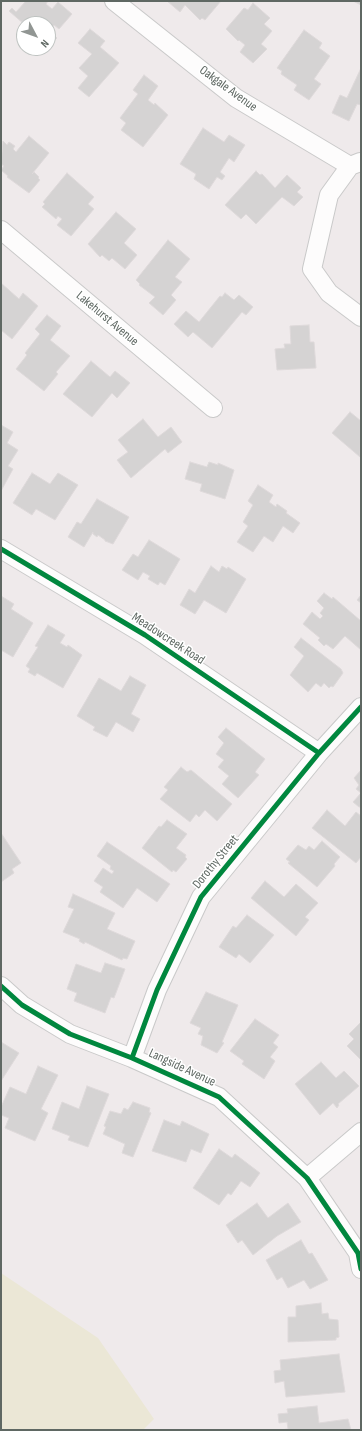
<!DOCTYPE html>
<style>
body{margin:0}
#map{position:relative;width:362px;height:1431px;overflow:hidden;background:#efeaeb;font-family:"Sofia Sans Condensed",sans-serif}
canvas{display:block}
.frame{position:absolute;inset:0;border:2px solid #5f6863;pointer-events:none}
.north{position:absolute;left:16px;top:16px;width:40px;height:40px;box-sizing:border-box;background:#fff;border:1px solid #bfc3c1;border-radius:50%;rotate:131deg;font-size:11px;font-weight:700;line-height:16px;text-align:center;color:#5f6863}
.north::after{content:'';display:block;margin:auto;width:14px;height:18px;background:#919693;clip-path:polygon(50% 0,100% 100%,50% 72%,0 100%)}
</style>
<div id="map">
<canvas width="362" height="1431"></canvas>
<div class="frame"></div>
<div class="north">N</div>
</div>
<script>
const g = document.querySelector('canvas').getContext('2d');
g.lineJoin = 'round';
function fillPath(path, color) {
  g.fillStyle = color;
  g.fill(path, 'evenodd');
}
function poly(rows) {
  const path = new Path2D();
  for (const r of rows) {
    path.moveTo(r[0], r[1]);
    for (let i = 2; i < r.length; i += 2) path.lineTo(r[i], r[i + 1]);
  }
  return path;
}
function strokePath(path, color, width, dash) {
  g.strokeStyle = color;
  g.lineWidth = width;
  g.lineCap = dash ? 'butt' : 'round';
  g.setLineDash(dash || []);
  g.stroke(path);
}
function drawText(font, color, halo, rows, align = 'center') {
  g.font = font + ' "Sofia Sans Condensed",sans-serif';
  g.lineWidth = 3;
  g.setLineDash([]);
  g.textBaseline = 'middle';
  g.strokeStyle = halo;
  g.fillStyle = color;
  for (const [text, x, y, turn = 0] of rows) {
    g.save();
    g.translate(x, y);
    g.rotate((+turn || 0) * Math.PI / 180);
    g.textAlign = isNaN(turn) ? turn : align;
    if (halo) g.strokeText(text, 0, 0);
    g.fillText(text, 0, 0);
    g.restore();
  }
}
fillPath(poly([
 [1,1273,98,1338,154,1419,143,1430,1,1430]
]), '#ebe7d6');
const building = poly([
 [26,1,48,1,46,4,52,9,58,2,72,14,59,29,54,25,49,30,57,38,52,43,48,40,48,24,24,24,9,11,12,8,16,12,26,1],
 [167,1,221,1,205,20,202,18,200,20,185,5,180,12,167,1],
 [353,1,361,1,361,5,353,1],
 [253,3,270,18,264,24,272,31,261,44,267,49,253,63,240,52,245,45,239,40,238,41,226,29,244,8,248,10,253,3],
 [90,29,105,41,100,47,119,63,89,97,78,88,88,76,79,68,92,54,78,43,90,29],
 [304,30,322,43,319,48,330,56,314,79,321,84,309,100,294,90,297,85,281,74,282,71,277,68,304,30],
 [361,68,361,105,357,104,349,121,332,113,340,95,347,98,361,68],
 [144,75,158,86,148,100,154,105,155,103,168,115,143,147,121,130,126,123,120,118,138,94,133,90,144,75],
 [203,128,224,142,229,135,245,145,234,162,229,158,220,172,225,176,222,180,217,177,209,189,194,179,196,174,180,164,203,128],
 [29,136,49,153,32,174,34,172,39,177,38,178,40,180,29,193,7,177,8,176,1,170,4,166,1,164,3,141,7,145,9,142,15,146,13,149,16,152,29,136],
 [256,171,260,175,262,174,275,188,287,175,301,188,297,192,303,197,294,206,282,197,256,224,246,214,241,219,225,205,256,171],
 [67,173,94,197,88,204,94,209,71,236,57,225,62,219,58,216,56,219,42,207,45,204,43,202,67,173],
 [116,212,136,229,124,243,137,255,125,269,112,258,109,261,102,255,100,257,88,244,116,212],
 [168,240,190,259,175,277,182,282,171,295,176,300,163,315,149,303,155,297,139,285,140,284,136,280,168,240],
 [1,283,19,299,23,293,38,306,12,339,1,330,1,283],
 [225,293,234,300,239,295,253,307,246,315,242,312,212,348,193,332,188,337,174,324,186,311,199,322,220,296,222,297,225,293],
 [47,315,61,326,50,340,70,356,56,372,58,374,44,391,16,369,27,355,25,353,40,334,35,329,47,315],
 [309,325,310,342,314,342,316,368,277,370,275,349,285,348,284,344,291,344,290,326,309,325],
 [91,361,110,377,115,371,130,383,117,398,112,393,92,417,63,394,91,361],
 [350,412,361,421,360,457,332,433,350,412],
 [143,419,158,437,171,427,182,442,168,453,165,449,131,478,117,460,128,452,118,440,143,419],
 [1,425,13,432,7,443,18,450,8,466,13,469,1,491,1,425],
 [190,462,207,467,209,462,218,465,218,463,234,470,225,499,200,491,202,484,185,479,190,462],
 [32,473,50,484,58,473,78,485,55,520,36,509,32,515,13,503,32,473],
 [258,485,273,495,269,502,276,507,277,504,287,511,286,513,300,523,293,533,283,526,273,542,264,536,253,552,237,542,248,526,243,522,253,505,248,501,258,485],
 [97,499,129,517,113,544,105,541,105,540,98,535,97,537,93,534,93,532,84,547,68,537,77,522,81,524,97,499],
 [149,540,180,559,165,585,160,582,158,585,148,579,150,576,143,572,138,580,122,570,133,554,138,557,149,540],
 [211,566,219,572,222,566,227,569,228,567,246,579,226,613,204,600,195,614,180,605,189,589,195,593,211,566],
 [324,593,332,599,333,597,361,621,361,650,345,636,333,649,326,644,324,646,318,640,320,638,303,624,312,612,320,619,323,616,320,613,324,608,317,601,324,593],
 [361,595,361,603,357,600,361,595],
 [1,596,14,604,11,609,33,623,13,657,1,650,1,596],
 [48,625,65,635,60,643,67,647,68,645,82,655,63,688,37,673,35,676,28,672,30,669,26,666,38,647,35,646,48,625],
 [301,638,341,669,343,673,333,687,331,686,329,688,324,683,321,687,316,683,308,692,290,675,304,656,294,647,301,638],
 [130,676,146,685,131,714,140,719,133,732,116,722,107,737,93,730,95,727,77,716,99,678,121,691,130,676],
 [226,728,265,759,255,772,259,775,238,798,222,784,229,776,218,767,224,760,216,754,224,743,218,737,226,728],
 [181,767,187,772,191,770,232,804,217,821,205,810,199,817,196,814,190,822,160,799,168,790,164,787,181,767],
 [361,770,361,807,359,807,353,802,361,793,356,789,359,785,354,778,361,770],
 [327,810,345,826,356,812,361,816,361,857,356,863,312,828,327,810],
 [167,820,187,834,176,848,186,855,185,857,187,859,176,872,173,870,172,872,142,848,159,826,161,827,167,820],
 [1,833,21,863,12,869,14,873,1,882,1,833],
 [322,841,340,857,334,864,335,866,317,887,288,863,290,862,286,859,298,845,306,850,309,846,314,850,322,841],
 [107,842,170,884,157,902,137,888,123,908,100,892,103,887,94,881,103,868,112,874,114,871,110,869,111,866,97,856,107,842],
 [265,881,284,897,296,884,318,903,305,917,309,920,296,936,251,898,265,881],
 [73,894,115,913,107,929,135,941,127,959,123,958,122,960,85,942,84,944,79,941,80,939,63,932,74,909,68,907,73,894],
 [247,915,274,935,250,963,239,954,236,958,219,947,233,926,236,928,247,915],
 [105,963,125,969,114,998,111,997,105,1013,74,1001,77,993,67,989,76,964,101,973,105,963],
 [206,992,238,1005,222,1042,224,1043,217,1053,201,1045,203,1036,198,1034,201,1028,190,1023,206,992],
 [255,1019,279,1035,273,1043,278,1047,270,1057,275,1061,264,1079,242,1064,244,1061,230,1051,255,1019],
 [361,1022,361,1060,347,1046,354,1039,349,1034,361,1022],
 [1,1042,19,1053,1,1081,1,1042],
 [321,1062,336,1078,344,1071,359,1086,338,1104,339,1105,337,1108,333,1103,320,1115,295,1084,321,1062],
 [38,1066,58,1075,41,1109,48,1113,35,1141,5,1128,9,1118,1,1115,1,1107,10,1087,26,1094,38,1066],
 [87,1086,109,1094,88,1147,68,1140,70,1136,52,1129,62,1102,79,1109,87,1086],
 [133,1102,150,1108,149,1112,151,1113,133,1157,122,1153,125,1144,103,1134,106,1127,104,1126,110,1111,121,1114,124,1108,128,1110,133,1102],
 [164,1120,180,1126,182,1121,209,1134,201,1153,191,1149,186,1162,152,1151,164,1120],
 [219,1149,232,1158,235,1154,260,1173,250,1187,241,1181,231,1195,228,1193,219,1205,193,1188,219,1149],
 [257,1203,268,1218,288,1203,301,1222,277,1236,253,1255,242,1240,238,1243,226,1225,257,1203],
 [301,1240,309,1254,312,1253,328,1280,310,1289,304,1280,288,1288,282,1277,277,1280,266,1260,301,1240],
 [321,1303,322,1314,328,1313,329,1319,338,1320,339,1337,336,1338,336,1340,288,1342,288,1317,296,1317,296,1306,321,1303],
 [339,1354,345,1392,286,1397,284,1381,275,1383,274,1371,281,1370,280,1360,339,1354],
 [317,1406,319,1423,348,1419,351,1430,280,1430,288,1429,287,1422,279,1423,278,1414,288,1413,287,1409,317,1406]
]);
fillPath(building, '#d5d3d3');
strokePath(building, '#ded9da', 1);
const minor = poly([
 [114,1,236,98,350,166],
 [360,162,350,166,329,195,312,269,329,293,361,317],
 [1,230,213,408],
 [1,549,145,635,319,753],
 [1,986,22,1005,70,1034,132,1058,219,1097,307,1178,358,1253,361,1269],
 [132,1058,157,990,201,897,319,753,361,707],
 [307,1178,361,1132]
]);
strokePath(minor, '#c9c9c9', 20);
strokePath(minor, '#fdfcfc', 18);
strokePath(poly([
 [1,549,145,635,319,753],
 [1,986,22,1005,70,1034,132,1058,219,1097,307,1178,358,1253,361,1269],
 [132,1058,157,990,201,897,319,753,361,707]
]), '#00873e', 5);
drawText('13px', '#5f6863', '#fff', [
 ["Oakgale Avenue",228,89,36],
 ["Lakehurst Avenue",107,319,40],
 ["Meadowcreek Road",168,639,33],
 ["Dorothy Street",216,862,-51],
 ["Langside Avenue",182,1068,25]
]);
</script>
